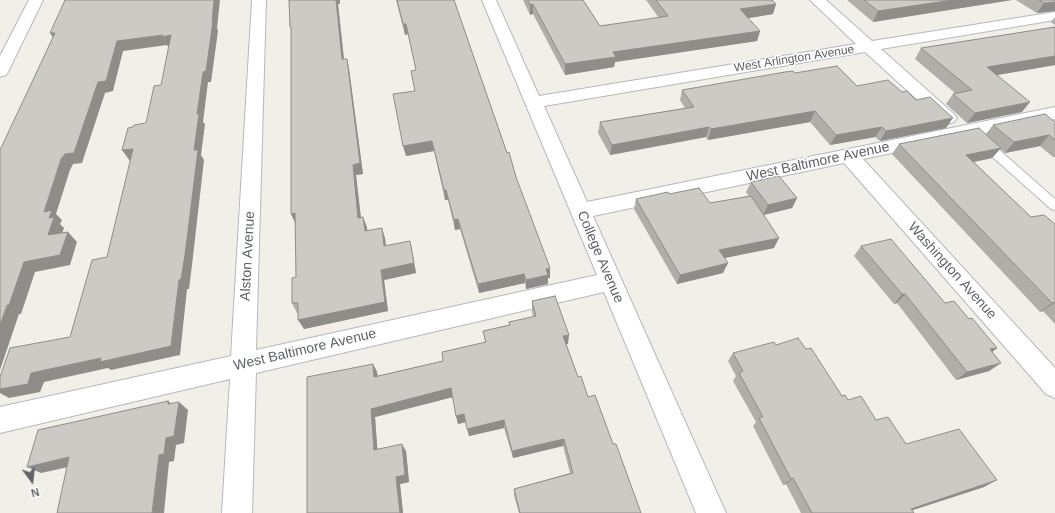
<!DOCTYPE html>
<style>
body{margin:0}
#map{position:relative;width:1055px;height:513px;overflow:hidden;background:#f1efe8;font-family:Helvetica,sans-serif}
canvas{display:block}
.north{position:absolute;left:12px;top:461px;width:40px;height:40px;-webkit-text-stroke:3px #fff;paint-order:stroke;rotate:165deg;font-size:11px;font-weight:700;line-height:16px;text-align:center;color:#5f6368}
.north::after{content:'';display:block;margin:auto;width:14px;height:18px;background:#5f6368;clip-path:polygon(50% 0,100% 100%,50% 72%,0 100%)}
</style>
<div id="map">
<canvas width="1055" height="513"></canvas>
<div class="north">N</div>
</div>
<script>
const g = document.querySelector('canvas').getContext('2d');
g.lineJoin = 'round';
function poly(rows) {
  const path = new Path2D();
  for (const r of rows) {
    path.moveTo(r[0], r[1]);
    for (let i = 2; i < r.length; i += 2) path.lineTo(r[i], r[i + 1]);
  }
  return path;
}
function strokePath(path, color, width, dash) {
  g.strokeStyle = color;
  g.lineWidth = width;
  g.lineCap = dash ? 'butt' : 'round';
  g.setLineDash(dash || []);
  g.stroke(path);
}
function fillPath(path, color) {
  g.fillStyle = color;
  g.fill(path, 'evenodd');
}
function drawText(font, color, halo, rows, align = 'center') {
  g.font = font + ' Helvetica,sans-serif';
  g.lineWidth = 3;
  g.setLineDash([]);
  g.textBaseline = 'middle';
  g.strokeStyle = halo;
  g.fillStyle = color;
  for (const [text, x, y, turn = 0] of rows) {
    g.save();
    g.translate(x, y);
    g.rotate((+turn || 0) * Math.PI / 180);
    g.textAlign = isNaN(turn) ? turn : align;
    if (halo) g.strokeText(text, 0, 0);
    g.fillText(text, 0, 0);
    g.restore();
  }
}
const service = poly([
 [983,138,987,139,1055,199,1055,210,1051,209,979,145,978,142,979,139,983,138]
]);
const minor = poly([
 [29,0,43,0,8,72,6,75,0,77,0,56,29,0],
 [252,0,266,0,256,350,597,275,482,0,496,0,539,96,856,44,810,0,826,0,872,41,1055,12,1055,20,881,49,954,114,957,118,954,122,948,124,942,122,865,52,544,106,587,202,1055,107,1055,119,863,159,1055,368,1055,398,1046,394,844,163,593,216,726,513,696,513,604,292,256,373,252,513,222,513,230,379,0,433,0,407,231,356,252,0]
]);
strokePath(service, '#b5b8bc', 2);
strokePath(minor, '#b5b8bc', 2);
fillPath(service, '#fff');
fillPath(minor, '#fff');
fillPath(poly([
 [289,0,340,0,340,4,338,4,344,59,347,59,349,69,363,174,356,175,361,218,363,217,367,231,385,238,386,246,410,241,416,273,384,280,388,311,304,329,298,313,297,313,292,303,296,277,295,223,291,214,291,32],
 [396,0,454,0,507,153,516,177,550,278,548,278,548,284,526,289,525,283,479,293,460,229,455,230,448,200,445,200,434,151,406,156,415,91,411,71,416,70,408,34,405,35],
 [523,0,583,0,600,26,659,18,646,0,772,0,773,14,748,18,760,31,757,41,615,62,614,67,565,75,533,14,530,15],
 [847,0,1012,0,873,22],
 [1016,0,1055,0,1055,11,1037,13],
 [1055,17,1055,25,1051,22],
 [1055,27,1055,65,997,75,1022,112,967,123,946,104,953,94,955,93,915,59,921,48],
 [795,73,857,86,902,92,946,128,880,141,875,137,830,145,810,122,708,140,706,137,610,155,598,133,600,122,685,108,680,100,682,90],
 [1055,122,1055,157,1053,157,1040,146,1005,153,1000,149,992,158,974,162,1031,217,1055,224,1055,324,1043,311,1040,312,892,154,899,144,986,134,993,125],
 [751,182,797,198,792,208,764,215,774,248,724,258,723,273,677,284,634,209,636,199,669,194,710,203,749,196,746,192],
 [861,246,969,319,997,348,992,352,1001,363,989,371,956,380,897,303,894,304,854,256],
 [532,301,568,344,566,344,578,377,613,444,641,513,519,513,514,495,514,489,570,473,563,446,513,458,504,428,469,436,466,422,458,424,453,397,375,417,377,449,406,451,409,482,400,484,403,513,307,513,373,364,377,372,378,376,443,361,485,342,483,331,509,325,509,322,533,317,532,310],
 [776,345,806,349,842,396,848,400,876,420,906,444,984,487,912,510,914,513,801,513,786,484,783,485,753,426,756,422,733,381,736,376,728,361,733,353]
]), '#afaea9');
fillPath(poly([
 [214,0,220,0,217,28,218,31,211,82,208,82,203,122,205,124,201,155,204,160,192,265,189,289,187,289,180,355,111,370,108,368,44,382,40,392,9,398,0,393,0,389,31,373,101,358,194,150,197,114,203,72,212,21],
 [336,0,340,0,340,4,338,4,345,69,342,59],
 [953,0,1012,0,873,22,878,11],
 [1055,2,1055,11,1037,13,1044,3],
 [533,4,533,14,530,15,530,5],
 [776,4,773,14,737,20,740,9],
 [403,24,406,24,408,34,405,35],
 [760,31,757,41,615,62,614,67,565,75,565,64,613,52],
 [50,33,55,33,57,43],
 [163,35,171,35,176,46,168,47,167,45,123,51,113,91,105,93,82,163,73,164,70,170,56,214,62,220,60,224,64,228,58,245,48,235,44,212,61,159,117,41],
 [1055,56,1055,65,980,78,987,67],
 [347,59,349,69,363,174,356,175,362,228,358,218,353,165],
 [1030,102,1022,112,967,123,975,113],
 [815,111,810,122,708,140,711,129],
 [953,118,946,128,880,141,886,131],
 [709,127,706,137,610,155,612,145],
 [882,127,875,137,830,145,836,135],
 [1049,135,1040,146,1005,153,1014,142],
 [432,141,434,151,406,156,403,146],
 [1001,148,992,158,958,165,966,155],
 [133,149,130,161,122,150],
 [444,190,446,190,448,200,445,200],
 [797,198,792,208,763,215,768,205],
 [295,213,296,224,291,214],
 [363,217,367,227,368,241,365,231],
 [458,219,460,229,455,230,454,220],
 [382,228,385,238,387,256,384,246],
 [68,232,77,242,70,265,35,272,21,314,19,314,0,370,0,325,24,262],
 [779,238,774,248,715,260,719,250],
 [410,241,416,273,384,280,388,311,304,329,298,320,381,270],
 [728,263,723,273,677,284,680,275],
 [550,268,550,278,548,278,548,284,526,289,526,280,546,269],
 [524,274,525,283,479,293,478,284],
 [902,294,905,294,897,303,894,304],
 [1055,302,1043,311,1040,312,1052,303],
 [569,335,568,344,562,345,563,336],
 [997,348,986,357,990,349],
 [1001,363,989,371,956,380,967,372],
 [373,364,377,372,378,385,374,377],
 [451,388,453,397,375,417,378,457,374,450,371,409],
 [168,401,178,409,179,402,188,410,184,443,176,445,174,461,169,462,164,513,152,513,159,455],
 [464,414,466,422,458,424,456,416],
 [504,420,504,428,469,436,467,429],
 [564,439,563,446,513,458,512,451],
 [402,444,406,451,409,482,400,484,403,513,400,513,396,477],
 [69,457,82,464,41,473,27,467],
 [793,478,786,484,783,485,791,479],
 [997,480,984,487,904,513,911,509]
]), '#8f8d8a');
const building = poly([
 [65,0,214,0,212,21,213,21,206,71,203,72,197,114,199,114,194,150,198,150,185,255,181,279,179,280,171,346,100,362,101,358,31,373,28,384,0,389,0,377,10,348,70,337,92,260,107,257,133,149,122,150,128,128,133,127,134,125,146,123,154,86,161,85,171,35,162,37,163,35,117,41,106,81,98,82,74,153,65,154,61,159,44,212,52,210,49,218,54,217,48,235,68,232,60,255,24,262,9,305,7,305,0,325,0,150,55,33,50,33,65,0],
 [289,0,336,0,342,59,347,59,360,163,353,165,358,218,363,217,365,231,382,228,384,246,410,241,414,263,381,270,385,302,298,320,298,303,292,303,292,278,296,277,295,213,291,214,291,27,290,27,289,0],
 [397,0,454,0,507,153,509,152,516,177,550,268,546,269,548,275,526,280,524,274,478,284,458,219,454,220,446,190,444,190,432,141,403,146,393,94,415,91,411,71,416,70,406,24,403,24,397,0],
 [528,0,583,0,600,26,668,16,656,0,772,0,776,4,740,9,760,31,613,52,616,57,565,64,533,4,530,5,528,0],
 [864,0,953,0,878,11,864,0],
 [1039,0,1055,0,1055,2,1044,3,1039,0],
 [1055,27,1055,56,987,67,1030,102,975,113,953,94,972,90,921,48,1055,27],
 [837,66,857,86,888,80,902,92,907,91,916,100,930,97,953,118,886,131,882,127,836,135,815,111,711,129,709,127,612,145,600,122,694,107,682,90,785,72,793,71,795,73,837,66],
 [1045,114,1055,122,1055,140,1049,135,1014,142,993,125,1045,114],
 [979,128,1001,148,966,155,1031,217,1044,215,1055,224,1055,302,1052,303,899,144,979,128],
 [779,176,797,198,768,205,751,182,779,176],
 [699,188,710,203,751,196,779,238,719,250,728,263,680,275,636,199,668,192,669,194,699,188],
 [891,239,945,303,954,301,969,319,972,318,997,348,990,349,1001,363,967,372,905,294,902,294,861,246,891,239],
 [555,296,569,335,563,336,578,377,581,376,588,397,595,395,613,444,616,444,641,513,520,513,514,489,573,473,564,439,512,451,504,420,467,429,464,414,456,416,451,388,371,409,374,450,402,444,405,475,396,477,400,513,307,513,307,377,373,364,374,377,443,361,442,352,486,342,483,331,510,325,509,322,536,316,532,301,555,296],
 [798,338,806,349,811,348,842,396,845,395,848,400,861,396,876,420,888,417,906,444,959,429,997,480,911,509,914,513,812,513,793,478,791,479,759,418,763,417,739,373,743,371,733,353,774,342,776,345,798,338],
 [168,401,168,404,179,402,174,436,166,438,164,454,159,455,152,513,57,513,69,457,27,467,38,430,168,401]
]);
fillPath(building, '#cccac5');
strokePath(building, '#8f8d8a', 1);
drawText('12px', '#5f6368', '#fff', [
 ["West Arlington Avenue",794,59,-9]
]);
drawText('14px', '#5f6368', '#fff', [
 ["West Baltimore Avenue",818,162,-12],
 ["Alston Avenue",248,256,-87],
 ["College Avenue",600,257,67],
 ["Washington Avenue",952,271,48],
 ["West Baltimore Avenue",305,350,-13]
]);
</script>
